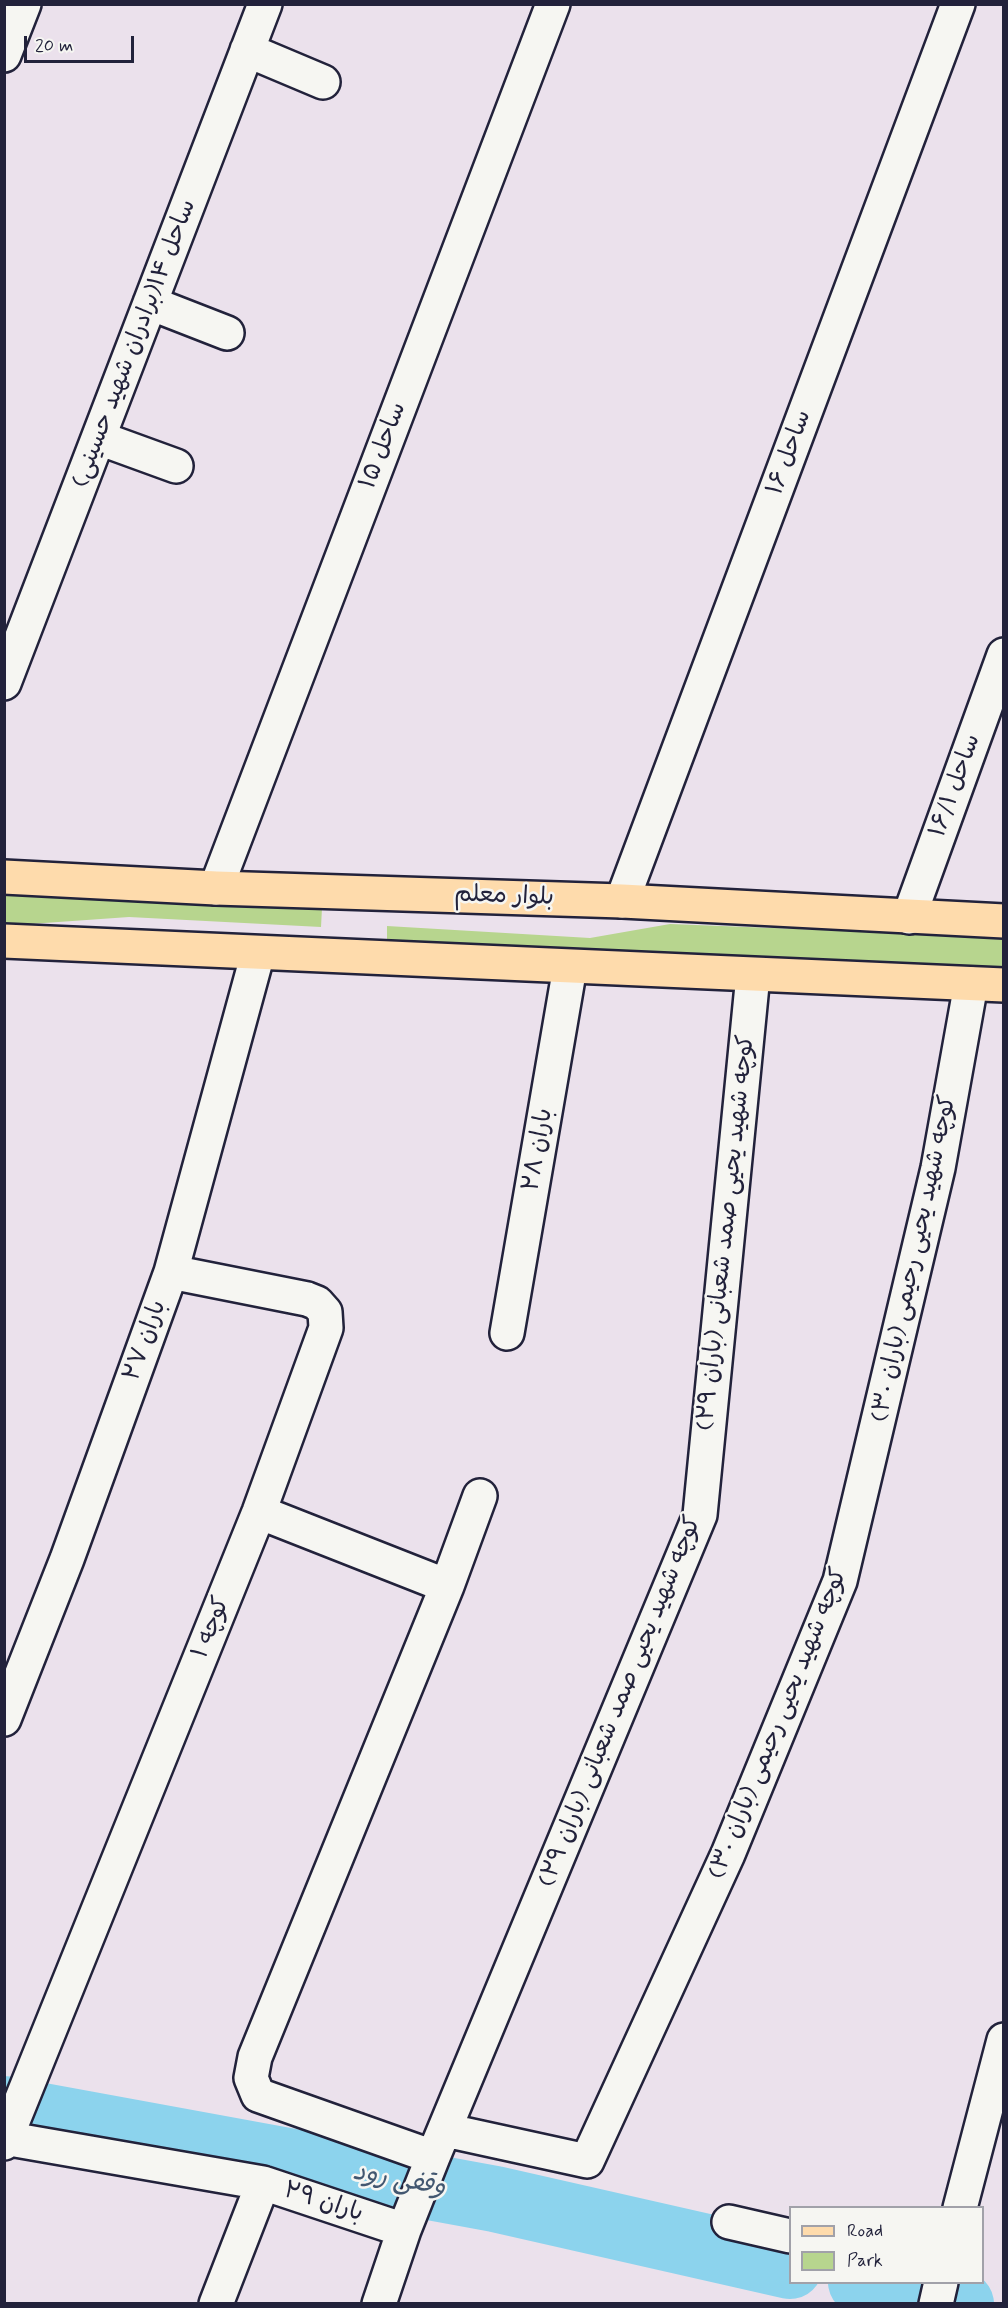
<!DOCTYPE html>
<meta charset="utf-8">
<style>
body{margin:0}
#map{position:relative;width:1008px;height:2308px;overflow:hidden;background:#ebe1ec;font-family:Mynerve,sans-serif}
canvas{display:block}
.frame{position:absolute;inset:0;border:6px solid #22223b;pointer-events:none}
.legend{position:absolute;left:789px;top:2206px;width:195px;height:78px;box-sizing:border-box;background:#f6f6f2;border:2px solid #a1a1a9;margin:0;padding:8px 10px;list-style:none;font-size:18px;color:#22223b}
.legend li{display:flex;align-items:center;gap:12px;height:30px}
.legend b{width:30px;border:2px solid #a1a1a9}
.scale{position:absolute;left:24px;top:36px;width:110px;height:27px;box-sizing:border-box;border:3px solid #22223b;border-top:0;padding-left:8px;font-size:18px;line-height:21px;white-space:nowrap;color:#22223b;-webkit-text-stroke:4px #f6f6f2;paint-order:stroke}
</style>
<div id="map">
<canvas width="1008" height="2308"></canvas>
<div class="frame"></div>
<ul class="legend">
<li><b style="height:8px;background:#fedbac"></b>Road</li>
<li><b style="height:16px;background:#b7d58e"></b>Park</li>
</ul>
<div class="scale">20 m</div>
</div>
<script>
const g = document.querySelector('canvas').getContext('2d');
g.lineJoin = 'round';
function fillPath(path, color) {
  g.fillStyle = color;
  g.fill(path, 'evenodd');
}
function poly(rows) {
  const path = new Path2D();
  for (const r of rows) {
    path.moveTo(r[0], r[1]);
    for (let i = 2; i < r.length; i += 2) path.lineTo(r[i], r[i + 1]);
  }
  return path;
}
function strokePath(path, color, width, dash) {
  g.strokeStyle = color;
  g.lineWidth = width;
  g.lineCap = dash ? 'butt' : 'round';
  g.setLineDash(dash || []);
  g.stroke(path);
}
function drawText(font, color, halo, rows, align = 'center') {
  g.font = font + ' Mynerve,"Playpen Sans Arabic",sans-serif';
  g.lineWidth = 5;
  g.setLineDash([]);
  g.textBaseline = 'middle';
  g.strokeStyle = halo;
  g.fillStyle = color;
  for (const [text, x, y, turn = 0] of rows) {
    g.save();
    g.translate(x, y);
    g.rotate((+turn || 0) * Math.PI / 180);
    g.textAlign = isNaN(turn) ? turn : align;
    if (halo) g.strokeText(text, 0, 0);
    g.fillText(text, 0, 0);
    g.restore();
  }
}
fillPath(poly([
 [4,895,303,905,322,908,321,927,129,917,30,924,5,923],
 [670,924,1003,937,1003,969,387,944,387,926,590,938]
]), '#b7d58e');
strokePath(poly([
 [4,2109,495,2199,790,2266],
 [861,2282,961,2304]
]), '#8cd3ed', 66);
const minor = poly([
 [247,50,323,82],
 [4,55,24,4],
 [150,303,227,333],
 [99,438,176,466],
 [4,683,265,4],
 [216,888,553,4],
 [622,901,958,4],
 [909,917,1004,655],
 [507,1333,570,967],
 [259,1512,447,1586],
 [4,1719,67,1559,171,1272,258,953],
 [445,2130,587,2161,728,1854,840,1581,938,1168,971,984],
 [4,2138,263,2183],
 [4,2143,259,1512,326,1328,325,1312,317,1303,307,1299,171,1272],
 [433,2157,258,2095,251,2078,255,2057,447,1586,480,1496],
 [960,2208,1004,2040],
 [729,2222,790,2236],
 [216,2304,263,2183,404,2230],
 [379,2304,404,2230,433,2157,700,1515,753,975],
 [936,2304,941,2282]
]);
const primary = poly([
 [4,877,216,888,622,901,1004,921],
 [4,941,1004,985]
]);
strokePath(minor, '#22223b', 38);
strokePath(primary, '#22223b', 38);
strokePath(minor, '#f6f6f2', 33);
strokePath(primary, '#fedbac', 33);
drawText('24px', '#22223b', '#f6f6f2', [
 ["ساحل ۱۴(برادران شهید حسینی)",135,344,-69],
 ["ساحل ۱۵",384,446,-69],
 ["ساحل ۱۶",790,453,-70],
 ["ساحل ۱۶/۱",956,786,-70],
 ["بلوار معلم",504,897,2],
 ["باران ۲۸",539,1150,-80],
 ["کوچه شهید یحیی صمد شعبانی (باران ۲۹)",727,1233,-84],
 ["کوچه شهید یحیی رحیمی (باران ۳۰)",915,1259,-78],
 ["باران ۲۷",146,1341,-70],
 ["کوچه ۱",212,1628,-68],
 ["کوچه شهید یحیی صمد شعبانی (باران ۲۹)",621,1702,-68],
 ["کوچه شهید یحیی رحیمی (باران ۳۰)",779,1724,-68],
 ["باران ۲۹",323,2203,18]
]);
drawText('italic 26px', '#425770', '#f6f6f2', [
 ["وقفی رود",399,2181,10]
]);
</script>
